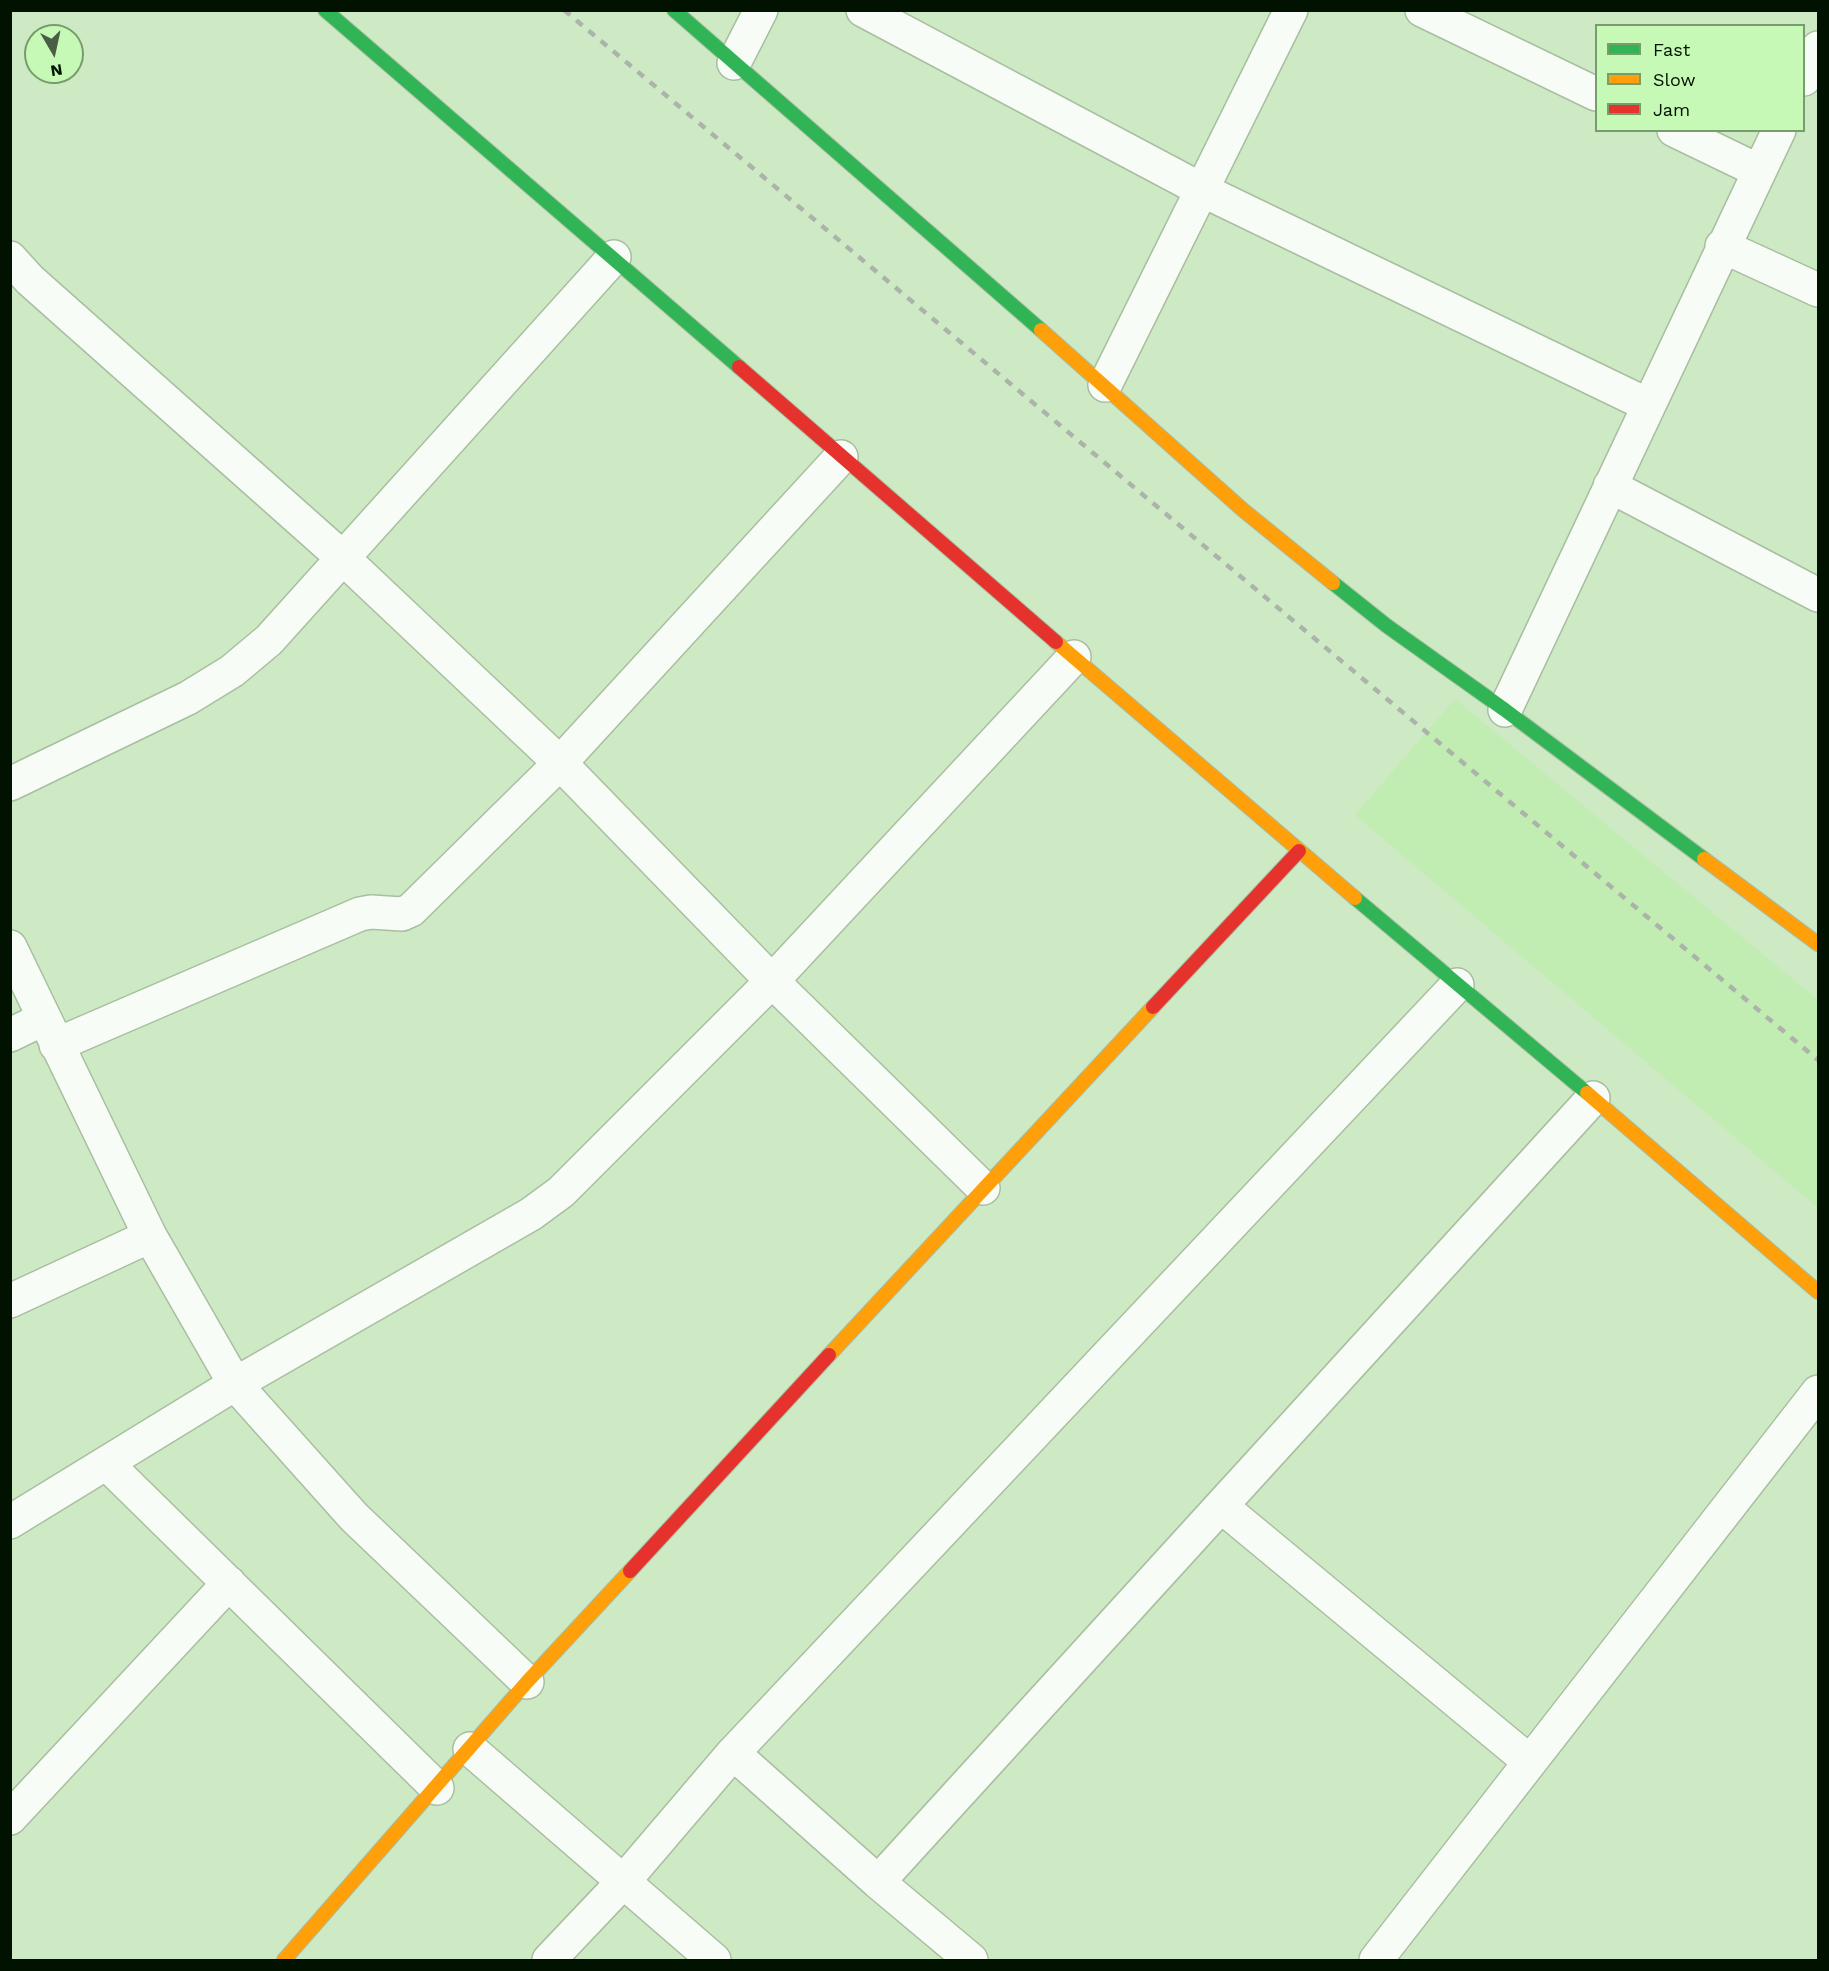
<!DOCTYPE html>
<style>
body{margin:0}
#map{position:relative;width:1829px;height:1971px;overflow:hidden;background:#ceeac4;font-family:"Work Sans",sans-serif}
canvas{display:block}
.frame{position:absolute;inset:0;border:12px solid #021200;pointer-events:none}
.legend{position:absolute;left:1595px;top:24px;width:210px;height:108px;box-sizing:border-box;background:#c6f9b5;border:2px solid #789d6d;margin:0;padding:8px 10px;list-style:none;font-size:18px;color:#021200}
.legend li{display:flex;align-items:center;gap:12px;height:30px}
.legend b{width:30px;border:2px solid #789d6d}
.north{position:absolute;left:24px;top:24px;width:60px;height:60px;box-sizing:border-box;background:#c6f9b5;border:2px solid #789d6d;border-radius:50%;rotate:171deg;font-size:16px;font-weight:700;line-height:24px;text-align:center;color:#021200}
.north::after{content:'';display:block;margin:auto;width:21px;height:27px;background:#495e45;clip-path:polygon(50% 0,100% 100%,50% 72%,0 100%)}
</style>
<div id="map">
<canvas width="1829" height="1971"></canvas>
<div class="frame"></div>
<ul class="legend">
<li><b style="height:8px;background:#30b455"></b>Fast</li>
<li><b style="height:8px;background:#ff9f0a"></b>Slow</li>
<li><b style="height:8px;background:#e5322d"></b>Jam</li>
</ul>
<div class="north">N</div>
</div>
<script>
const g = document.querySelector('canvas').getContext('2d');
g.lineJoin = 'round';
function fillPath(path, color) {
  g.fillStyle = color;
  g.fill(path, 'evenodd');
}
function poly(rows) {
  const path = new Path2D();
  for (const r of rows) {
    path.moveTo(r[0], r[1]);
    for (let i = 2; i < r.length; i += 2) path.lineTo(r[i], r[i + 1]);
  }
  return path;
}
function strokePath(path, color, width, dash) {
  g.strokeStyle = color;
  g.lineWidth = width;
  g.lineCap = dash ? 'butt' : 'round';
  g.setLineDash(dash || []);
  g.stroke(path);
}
fillPath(poly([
 [1455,699,1818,1000,1818,1208,1355,815]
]), '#c1ecb2');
const street = poly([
 [863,10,1202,190,1648,405],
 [1422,10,1596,94],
 [734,63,761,10],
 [1804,79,1818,48],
 [1674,130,1759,171],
 [1722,246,1818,290],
 [10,258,30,280,344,559,560,763,772,981,983,1188],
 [1105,385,1291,10],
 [1610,486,1818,595],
 [1505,710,1779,130],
 [10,784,188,698,232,671,269,640,614,257],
 [10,947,150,1236,235,1384,354,1517,527,1682],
 [10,1035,43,1019],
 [56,1045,360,914,371,912,402,914,411,910,560,763,841,457],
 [10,1301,150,1236],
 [107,1464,437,1788],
 [1221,1506,1530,1762],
 [10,1522,235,1384,531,1214,561,1192,772,981,1074,657],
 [470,1749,714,1960],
 [733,1753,878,1882,1593,1098],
 [10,1818,229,1583],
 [878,1882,971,1960],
 [549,1960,623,1882,733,1753,1457,985],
 [1376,1960,1818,1392]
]);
const fast = poly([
 [325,10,739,367],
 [674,10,1041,330],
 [1333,583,1387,626,1505,710,1704,859],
 [1355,898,1587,1093]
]);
const slow = poly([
 [1041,330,1243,510,1333,583],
 [1056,642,1355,898],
 [1704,859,1818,944],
 [1587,1093,1818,1292],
 [829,1355,1153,1007],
 [284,1960,527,1682,630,1571]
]);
const jam = poly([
 [739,367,1056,642],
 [1153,1007,1299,851],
 [630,1571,829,1355]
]);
strokePath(street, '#a8bea1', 36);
strokePath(fast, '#a8bea1', 16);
strokePath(slow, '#a8bea1', 16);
strokePath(jam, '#a8bea1', 16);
strokePath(street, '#f8fcf6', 33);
strokePath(fast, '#30b455', 14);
strokePath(slow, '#ff9f0a', 14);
strokePath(jam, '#e5322d', 14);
strokePath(poly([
 [564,10,1818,1060]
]), '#acb3aa', 4.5, [8, 8]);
</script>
